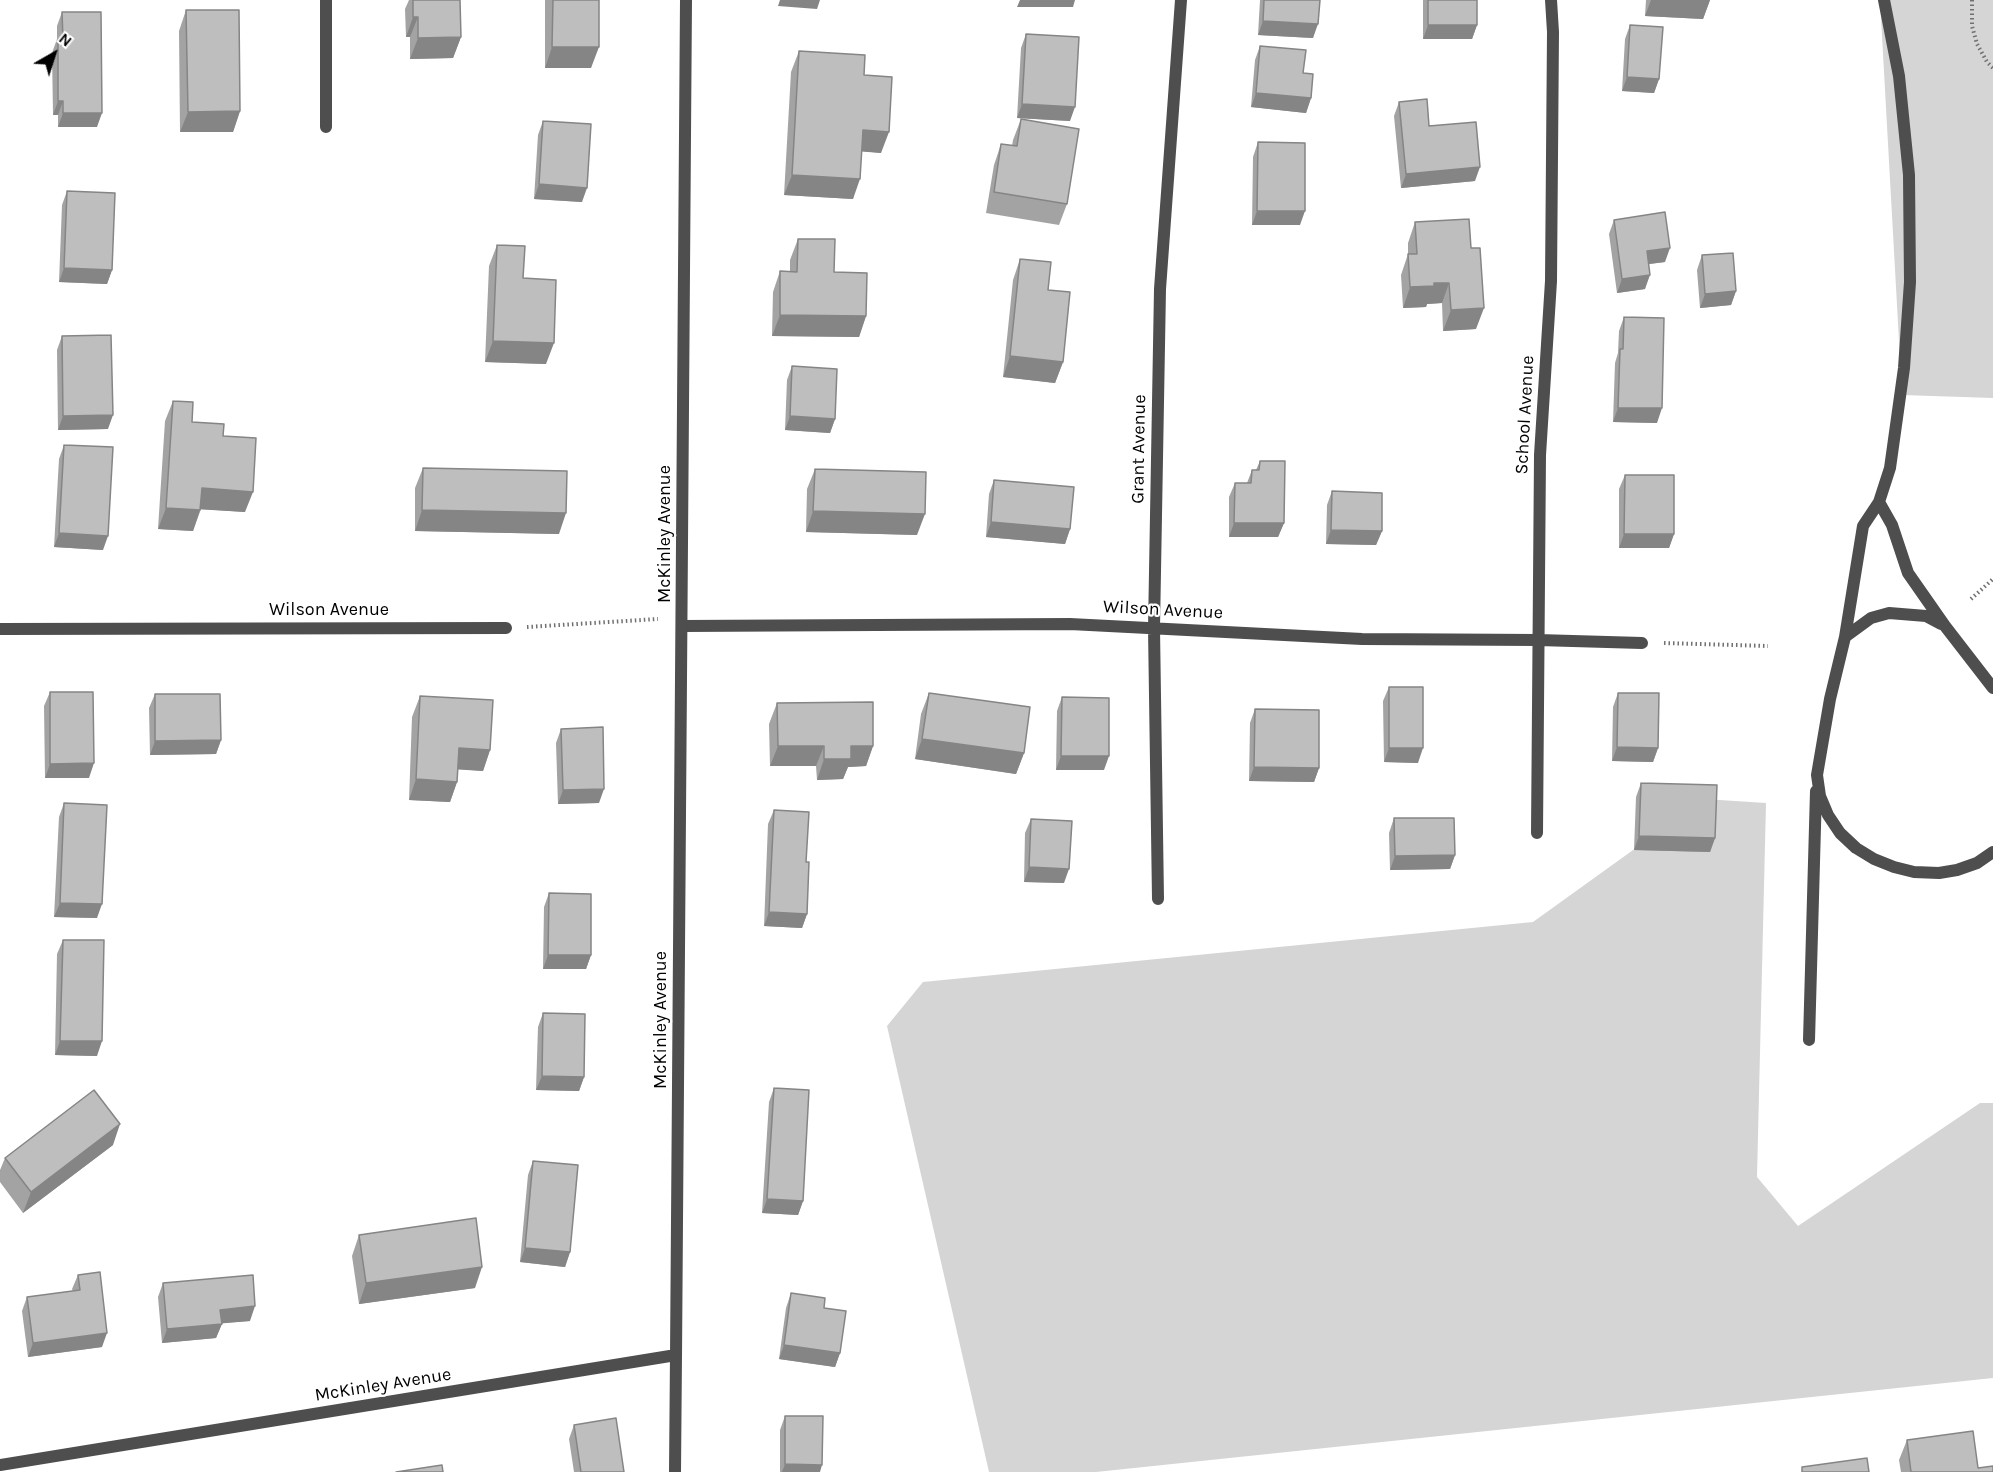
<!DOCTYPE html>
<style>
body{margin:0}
#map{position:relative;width:1993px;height:1472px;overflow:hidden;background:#fff;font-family:Karla,sans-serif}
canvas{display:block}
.north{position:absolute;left:24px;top:24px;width:60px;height:60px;-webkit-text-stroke:4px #fff;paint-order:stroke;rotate:39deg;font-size:16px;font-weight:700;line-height:24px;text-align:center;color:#000}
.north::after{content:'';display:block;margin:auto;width:21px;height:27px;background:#000;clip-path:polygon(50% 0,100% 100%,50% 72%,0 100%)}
</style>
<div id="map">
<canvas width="1993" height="1472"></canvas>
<div class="north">N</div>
</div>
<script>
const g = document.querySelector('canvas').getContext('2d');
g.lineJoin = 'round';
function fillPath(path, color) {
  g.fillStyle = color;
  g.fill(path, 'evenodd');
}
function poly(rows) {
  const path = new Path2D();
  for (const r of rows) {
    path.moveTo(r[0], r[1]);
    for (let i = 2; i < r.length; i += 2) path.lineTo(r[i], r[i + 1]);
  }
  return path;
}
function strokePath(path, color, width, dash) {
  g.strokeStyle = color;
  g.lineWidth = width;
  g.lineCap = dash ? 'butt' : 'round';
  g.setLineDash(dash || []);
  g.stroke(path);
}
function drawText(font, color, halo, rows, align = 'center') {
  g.font = font + ' Karla,sans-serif';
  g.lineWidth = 4.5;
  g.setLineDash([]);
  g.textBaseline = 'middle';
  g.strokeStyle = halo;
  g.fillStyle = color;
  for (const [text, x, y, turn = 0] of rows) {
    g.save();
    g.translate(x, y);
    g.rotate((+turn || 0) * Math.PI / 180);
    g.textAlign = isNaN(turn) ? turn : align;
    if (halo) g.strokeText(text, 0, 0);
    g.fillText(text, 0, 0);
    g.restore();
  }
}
fillPath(poly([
 [1880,0,1993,0,1993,398,1902,395],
 [1704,799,1766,803,1757,1177,1798,1226,1980,1103,1993,1103,1993,1378,1096,1472,989,1472,887,1026,923,982,1533,922]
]), '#d5d5d5');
strokePath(poly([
 [1972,0,1972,26,1977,44,1987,62,1993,68],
 [1971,599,1993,579],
 [527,627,658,619],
 [1664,643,1768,646]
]), '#707070', 4, [1.5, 3]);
strokePath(poly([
 [1879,502,1890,468,1904,368,1910,282,1909,175,1899,76,1884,0],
 [1845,637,1871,618,1889,613,1926,616,1941,624],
 [1993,688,1945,626,1908,573,1892,525,1879,502,1863,526,1845,637,1830,699,1817,775,1820,796,1828,815,1840,833,1856,848,1874,859,1894,867,1914,872,1939,873,1957,870,1977,863,1993,852],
 [1809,1040,1816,791]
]), '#4e4e4e', 12);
strokePath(poly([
 [326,127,326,0],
 [682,626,1070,624,1362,639,1538,640,1642,643],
 [0,629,506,628],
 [1537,833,1540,455,1551,281,1553,32,1551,0],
 [1158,899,1154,628,1160,289,1181,0],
 [675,1472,676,1355]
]), '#4e4e4e', 12);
strokePath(poly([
 [0,1465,676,1355,686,0]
]), '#4e4e4e', 12);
fillPath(poly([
 [409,0,460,0,461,37,453,58,410,59,410,37,406,37,405,9],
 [545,0,599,0,591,68,545,68],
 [1260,0,1320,0,1313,38,1258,35],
 [1423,0,1477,0,1477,25,1472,39,1423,39],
 [1646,0,1710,0,1703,19,1645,16],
 [186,10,240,111,233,132,180,132,179,31],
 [62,12,97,127,58,127,58,115,53,115,52,53,57,39,57,26],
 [1630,25,1659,79,1654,93,1622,91,1625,39],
 [1026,34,1070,121,1017,118,1021,48],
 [1260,46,1303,73,1311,98,1306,113,1251,107,1255,60],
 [799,51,864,75,881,153,862,151,853,199,784,195,791,72],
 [1399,102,1429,126,1475,181,1401,188,1394,116],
 [1021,119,1067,204,1059,225,986,213,994,165,1001,144,1012,146,1013,140],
 [543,121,582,202,534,199,538,135],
 [1258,142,1300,225,1252,225,1253,157],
 [67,191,112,270,107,284,59,282,62,205],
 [1614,220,1665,262,1649,264,1645,289,1617,293,1609,234],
 [1415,222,1476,329,1443,331,1442,303,1427,304,1426,307,1403,308,1401,275,1408,254,1408,243],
 [798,239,834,272,866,316,859,337,772,336,773,292,780,271,790,271,790,260],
 [497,245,523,278,546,364,485,362,489,266],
 [1702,255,1736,291,1731,305,1700,308,1697,270],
 [1020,259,1048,290,1063,362,1055,383,1003,377,1013,280],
 [1624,317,1657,423,1613,422,1615,363,1618,353,1619,331],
 [62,336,108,429,58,430,57,350],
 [792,366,835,419,830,433,785,430,787,380],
 [173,401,192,422,223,436,245,512,201,509,193,531,158,529,165,421],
 [64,445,103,550,54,547,59,459],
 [1260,461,1284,523,1278,537,1229,537,1229,497,1235,483,1247,483,1252,470,1256,470],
 [423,468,559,534,415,531,415,488],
 [815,469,917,535,806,532,807,489],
 [1625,475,1674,534,1669,548,1619,548,1619,489],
 [994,480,1070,529,1065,544,986,537,989,494],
 [1332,491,1382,531,1376,545,1326,544,1327,505],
 [1389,687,1418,763,1384,762,1383,701],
 [50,692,89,778,45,778,44,706],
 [929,693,1024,753,1016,774,915,759,921,714],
 [1618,693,1658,748,1653,762,1612,761,1613,707],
 [155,694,221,740,216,754,150,755,149,708],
 [420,696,490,750,483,771,458,769,457,782,450,802,409,800,412,717],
 [1062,697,1104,770,1056,770,1057,711],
 [777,703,873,746,866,766,848,767,843,779,817,780,816,766,770,766,769,724],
 [1255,709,1319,768,1314,782,1249,781,1250,723],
 [561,729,599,803,558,804,556,743],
 [1641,783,1715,838,1710,852,1634,850,1636,797],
 [64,803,97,918,54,917,59,817],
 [774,810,806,862,807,914,802,928,764,926,768,824],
 [1394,818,1455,855,1450,869,1390,870,1389,833],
 [1031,819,1064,883,1024,882,1025,833],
 [549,893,591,955,586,969,543,969,544,907],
 [63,940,97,1056,55,1055,57,954],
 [543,1013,584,1077,579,1091,536,1090,538,1027],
 [774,1088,803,1201,798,1215,762,1213,769,1102],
 [113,1145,23,1213,0,1182,0,1170,5,1158],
 [533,1161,570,1252,565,1267,520,1262,528,1175],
 [359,1235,475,1288,359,1304,352,1256],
 [78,1275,102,1347,28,1357,22,1311,27,1297,73,1291,72,1289],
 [163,1283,250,1321,222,1323,216,1338,162,1343,158,1297],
 [791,1293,824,1308,840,1353,835,1367,779,1359,786,1308],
 [785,1416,820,1472,780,1472,780,1430],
 [574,1425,624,1472,574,1472,569,1439],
 [1907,1440,1978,1468,1993,1472,1901,1472,1899,1460]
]), '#a3a3a3');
fillPath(poly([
 [780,0,820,0,817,9,778,6],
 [1020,0,1075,0,1073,7,1017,7],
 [1651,0,1710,0,1703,19,1645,16],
 [413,17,418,17,410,37,406,37],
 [1263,21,1318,24,1313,38,1258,35],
 [1428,25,1477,25,1472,39,1423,39],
 [461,37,453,58,410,59,418,38],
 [552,47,599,47,591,68,545,68],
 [1627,77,1659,79,1654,93,1622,91],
 [1256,93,1311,98,1306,113,1251,107],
 [58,101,63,101,58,115,53,115],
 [1022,104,1075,107,1070,121,1017,118],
 [240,111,233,132,180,132,188,112],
 [63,113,102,113,97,127,58,127],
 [863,130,889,132,881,153,855,151],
 [1480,167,1475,181,1401,188,1406,174],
 [792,175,860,179,853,199,784,195],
 [539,184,587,188,582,202,534,199],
 [1257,211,1305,211,1300,225,1252,225],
 [1670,248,1665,262,1641,265,1647,251],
 [64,268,112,270,107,284,59,282],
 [1650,275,1645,289,1617,293,1622,279],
 [1434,283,1449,283,1442,303,1427,304,1426,307,1403,308,1410,287],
 [1736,291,1731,305,1700,308,1705,294],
 [1484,308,1476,329,1443,331,1451,310],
 [780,315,866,316,859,337,772,336],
 [493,341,554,343,546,364,485,362],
 [1010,356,1063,362,1055,383,1003,377],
 [1618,408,1662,408,1657,423,1613,422],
 [113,415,108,429,58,430,63,416],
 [790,416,835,419,830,433,785,430],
 [202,488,253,492,245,512,195,509],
 [166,508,200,510,193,531,158,529],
 [422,510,566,513,559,534,415,531],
 [813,511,925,514,917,535,806,532],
 [991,522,1070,529,1065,544,986,537],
 [1234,523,1284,523,1278,537,1229,537],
 [1331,530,1382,531,1376,545,1326,544],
 [59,533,108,536,103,550,54,547],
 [1624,534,1674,534,1669,548,1619,548],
 [922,739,1024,753,1016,774,915,759],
 [221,740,216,754,150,755,155,741],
 [778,746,824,746,816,766,770,766],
 [851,746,873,746,866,766,848,767,843,779,817,780,824,759],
 [1617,747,1658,748,1653,762,1612,761],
 [459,748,490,750,483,771,451,769],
 [1389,748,1423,748,1418,763,1384,762],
 [1061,756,1109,756,1104,770,1056,770],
 [94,763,89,778,45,778,50,764],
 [1254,767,1319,768,1314,782,1249,781],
 [416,779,457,782,450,802,409,800],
 [604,789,599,803,558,804,563,790],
 [1639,836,1715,838,1710,852,1634,850],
 [1455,855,1450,869,1390,870,1395,856],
 [1029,867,1069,869,1064,883,1024,882],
 [60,903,102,904,97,918,54,917],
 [769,912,807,914,802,928,764,926],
 [548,955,591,955,586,969,543,969],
 [60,1041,102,1041,97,1056,55,1055],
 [542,1076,584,1077,579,1091,536,1090],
 [120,1124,113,1145,23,1213,31,1192],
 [767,1199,803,1201,798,1215,762,1213],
 [525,1248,570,1252,565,1267,520,1262],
 [482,1267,475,1288,359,1304,366,1283],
 [255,1306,250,1321,215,1324,220,1310],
 [222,1324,216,1338,162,1343,167,1329],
 [107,1333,102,1347,28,1357,33,1343],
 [784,1345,840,1353,835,1367,779,1359],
 [785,1464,822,1465,820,1472,782,1472]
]), '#858585');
const building = poly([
 [413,0,460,0,461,37,418,38,418,17,413,17,413,0],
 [553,0,599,0,599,47,552,47,553,0],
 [1264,0,1320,0,1318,24,1263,21,1264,0],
 [1428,0,1477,0,1477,25,1428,25,1428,0],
 [186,10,239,10,240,111,188,112,186,10],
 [62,12,101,12,102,113,63,113,63,101,58,101,58,39,63,39,62,12],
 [1630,25,1663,27,1659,79,1627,77,1630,25],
 [1026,34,1079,37,1075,107,1022,104,1026,34],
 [1260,46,1306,50,1303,73,1313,74,1311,98,1256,93,1260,46],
 [799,51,865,55,864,75,892,77,889,132,863,130,860,179,792,175,799,51],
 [1427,99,1429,126,1476,122,1480,167,1406,174,1399,102,1427,99],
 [1021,119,1079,129,1067,204,994,192,1001,144,1017,146,1021,119],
 [543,121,591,124,587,188,539,184,543,121],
 [1258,142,1305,143,1305,211,1257,211,1258,142],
 [67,191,115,193,112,270,64,268,67,191],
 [1665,212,1670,248,1647,251,1650,275,1622,279,1614,220,1665,212],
 [1469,219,1471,248,1480,248,1484,308,1451,310,1449,283,1434,283,1434,286,1410,287,1408,254,1417,254,1415,222,1469,219],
 [798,239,835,239,834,272,867,273,866,316,780,315,780,271,797,272,798,239],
 [497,245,525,246,523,278,556,280,554,343,493,341,497,245],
 [1733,253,1736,291,1705,294,1702,255,1733,253],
 [1020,259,1051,262,1048,290,1070,292,1063,362,1010,356,1020,259],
 [1624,317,1664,318,1662,408,1618,408,1620,349,1623,349,1624,317],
 [111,335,113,415,63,416,62,336,111,335],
 [792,366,837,369,835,419,790,416,792,366],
 [173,401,193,402,192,422,224,424,223,436,256,438,253,492,202,488,200,510,166,508,173,401],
 [64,445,113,447,108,536,59,533,64,445],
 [1260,461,1285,461,1284,523,1234,523,1235,483,1251,483,1252,470,1259,470,1260,461],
 [423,468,567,471,566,513,422,510,423,468],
 [815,469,926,472,925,514,813,511,815,469],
 [1625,475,1674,475,1674,534,1624,534,1625,475],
 [994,480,1074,487,1070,529,991,522,994,480],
 [1332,491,1382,493,1382,531,1331,530,1332,491],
 [1389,687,1423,687,1423,748,1389,748,1389,687],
 [50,692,93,692,94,763,50,764,50,692],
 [929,693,1030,707,1024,753,922,739,929,693],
 [1618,693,1659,693,1658,748,1617,747,1618,693],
 [155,694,220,694,221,740,155,741,155,694],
 [420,696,493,700,490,750,459,748,457,782,416,779,420,696],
 [1062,697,1109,698,1109,756,1061,756,1062,697],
 [873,702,873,746,851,746,851,759,824,759,824,746,778,746,777,703,873,702],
 [1255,709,1319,710,1319,768,1254,767,1255,709],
 [603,727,604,789,563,790,561,729,603,727],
 [1641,783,1717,785,1715,838,1639,836,1641,783],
 [64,803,107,805,102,904,60,903,64,803],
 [774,810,809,812,806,862,809,862,807,914,769,912,774,810],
 [1394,818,1454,818,1455,855,1395,856,1394,818],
 [1031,819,1072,821,1069,869,1029,867,1031,819],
 [549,893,591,894,591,955,548,955,549,893],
 [63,940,104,940,102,1041,60,1041,63,940],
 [543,1013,585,1014,584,1077,542,1076,543,1013],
 [774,1088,809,1090,803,1201,767,1199,774,1088],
 [94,1090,120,1124,31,1192,5,1158,94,1090],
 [533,1161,578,1165,570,1252,525,1248,533,1161],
 [476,1218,482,1267,366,1283,359,1235,476,1218],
 [100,1272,107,1333,33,1343,27,1297,80,1290,78,1275,100,1272],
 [253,1275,255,1306,220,1310,222,1324,167,1329,163,1283,253,1275],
 [791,1293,825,1298,824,1308,846,1311,840,1353,784,1345,791,1293],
 [785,1416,823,1416,822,1465,785,1464,785,1416],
 [616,1418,624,1472,581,1472,574,1425,616,1418],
 [1973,1431,1978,1468,1993,1466,1993,1472,1911,1472,1907,1440,1973,1431],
 [1867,1458,1869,1472,1802,1472,1802,1467,1867,1458],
 [442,1465,443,1472,396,1472,442,1465]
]);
fillPath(building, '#bebebe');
strokePath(building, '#858585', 1.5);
drawText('18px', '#000', '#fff', [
 ["School Avenue",1525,415,-87],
 ["Grant Avenue",1139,449,-89],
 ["McKinley Avenue",665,534,-90],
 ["Wilson Avenue",329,610],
 ["Wilson Avenue",1163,610,3],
 ["McKinley Avenue",661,1020,-90],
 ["McKinley Avenue",383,1385,-9]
]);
</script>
